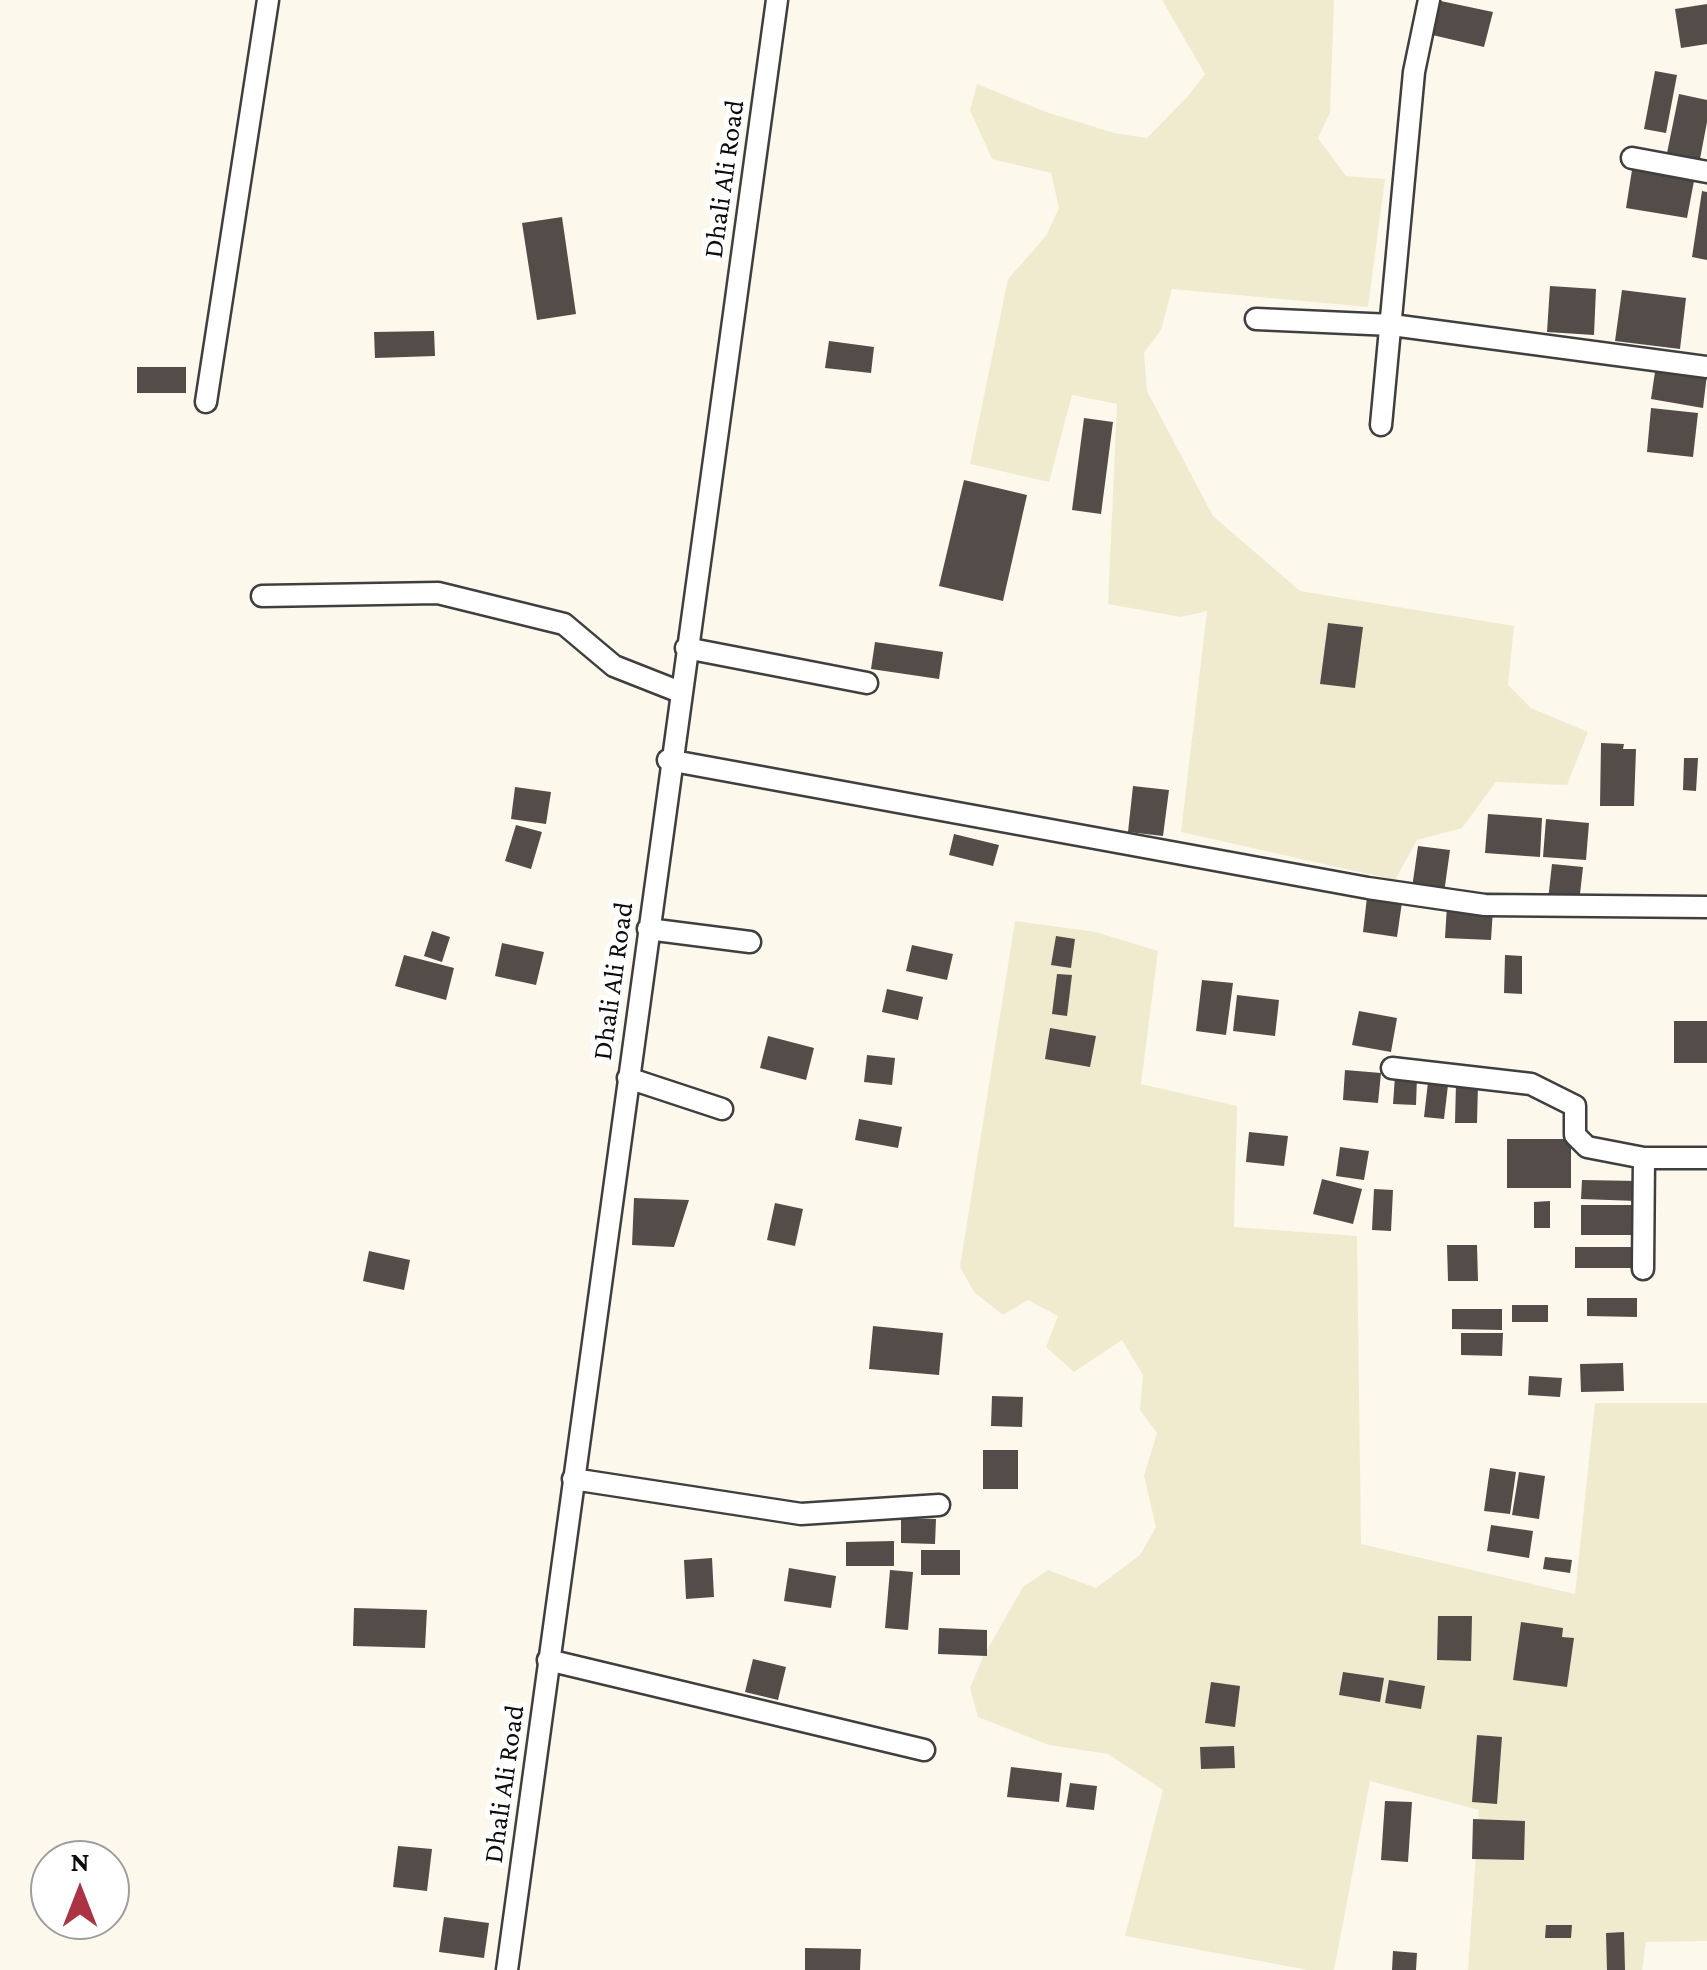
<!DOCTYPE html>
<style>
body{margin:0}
#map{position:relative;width:1707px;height:1970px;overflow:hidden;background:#fdf8ec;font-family:"Crimson Pro",serif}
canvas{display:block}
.north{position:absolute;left:30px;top:1840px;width:100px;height:100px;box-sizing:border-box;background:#fff;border:2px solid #9e9e9e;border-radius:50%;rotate:0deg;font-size:28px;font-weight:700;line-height:40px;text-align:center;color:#0c0c0c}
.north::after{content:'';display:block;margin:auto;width:35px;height:45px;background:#ac3343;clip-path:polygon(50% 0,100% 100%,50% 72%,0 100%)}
</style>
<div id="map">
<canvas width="1707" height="1970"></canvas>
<div class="north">N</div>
</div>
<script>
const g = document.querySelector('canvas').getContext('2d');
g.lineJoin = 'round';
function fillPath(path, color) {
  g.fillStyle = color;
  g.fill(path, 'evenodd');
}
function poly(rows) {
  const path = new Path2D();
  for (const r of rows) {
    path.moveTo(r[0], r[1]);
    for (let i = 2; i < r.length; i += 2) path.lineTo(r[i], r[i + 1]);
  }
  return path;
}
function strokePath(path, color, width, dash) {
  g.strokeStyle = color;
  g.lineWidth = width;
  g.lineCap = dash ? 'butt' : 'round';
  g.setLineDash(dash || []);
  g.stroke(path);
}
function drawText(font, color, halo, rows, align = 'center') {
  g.font = font + ' "Crimson Pro",serif';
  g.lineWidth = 10;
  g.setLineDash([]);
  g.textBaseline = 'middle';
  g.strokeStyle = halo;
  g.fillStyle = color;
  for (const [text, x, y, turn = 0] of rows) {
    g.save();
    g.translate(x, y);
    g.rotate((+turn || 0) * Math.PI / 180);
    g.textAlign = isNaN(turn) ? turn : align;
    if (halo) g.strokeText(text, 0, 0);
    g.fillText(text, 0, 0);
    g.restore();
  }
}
fillPath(poly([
 [1162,0,1334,0,1330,113,1318,138,1346,176,1385,179,1368,307,1172,289,1161,330,1144,353,1147,391,1213,516,1300,591,1514,626,1508,685,1531,708,1588,732,1567,785,1496,782,1462,828,1417,840,1395,880,1181,832,1207,611,1181,617,1108,604,1117,404,1072,395,1049,482,970,464,1008,279,1046,236,1059,208,1051,173,992,159,970,110,977,84,1046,112,1114,133,1147,138,1188,96,1205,74],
 [1015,921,1096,932,1158,951,1141,1084,1237,1106,1234,1227,1357,1236,1361,1544,1575,1594,1595,1403,1707,1403,1707,1941,1646,1942,1642,1970,1468,1970,1479,1810,1370,1781,1334,1970,1308,1970,1125,1936,1163,1790,1108,1754,1049,1745,978,1717,970,1688,983,1657,1023,1587,1048,1570,1096,1588,1140,1555,1156,1527,1144,1476,1157,1433,1140,1410,1143,1375,1122,1340,1074,1372,1046,1347,1058,1316,1028,1300,1003,1315,974,1292,960,1267]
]), '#f0ebcf');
fillPath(poly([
 [1436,0,1493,12,1484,47,1428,34],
 [1707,4,1707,44,1681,48,1675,9],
 [1655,71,1677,75,1666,133,1644,129],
 [1679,94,1707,100,1707,122,1700,159,1667,153],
 [1632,170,1694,181,1687,218,1626,208],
 [1702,191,1707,192,1707,260,1692,257],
 [562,217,576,314,537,320,522,223],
 [1550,286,1596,289,1594,335,1547,332],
 [1622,290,1686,298,1680,349,1615,341],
 [434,331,435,356,375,358,374,332],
 [829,341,874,347,871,373,825,368],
 [1656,365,1707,374,1703,408,1651,399],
 [137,367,186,367,186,393,137,393],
 [1651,408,1698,413,1693,457,1647,452],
 [1084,418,1113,422,1101,514,1072,510],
 [964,480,1027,495,1003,601,939,586],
 [1328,623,1363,627,1355,688,1320,684],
 [875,642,943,652,939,679,871,669],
 [1601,743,1624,744,1623,749,1636,749,1634,806,1600,806],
 [1684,758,1698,758,1696,791,1683,790],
 [1133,786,1169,790,1163,836,1128,832],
 [515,787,551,792,546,824,511,819],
 [1488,814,1542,818,1540,857,1485,853],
 [1546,819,1589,823,1586,860,1543,857],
 [516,825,542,832,531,869,505,861],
 [954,834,999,845,993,866,949,855],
 [1418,846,1450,850,1444,893,1412,888],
 [1552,864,1583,867,1579,903,1548,900],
 [1367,897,1402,902,1397,937,1363,932],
 [1447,905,1493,909,1491,940,1445,938],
 [432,931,450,937,442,962,424,956],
 [1056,936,1075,939,1071,968,1051,965],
 [502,943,544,952,536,985,495,976],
 [912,945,953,954,947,980,906,971],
 [404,955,454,968,446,1000,395,986],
 [1505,955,1522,956,1522,994,1504,993],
 [1057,974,1072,975,1067,1016,1052,1014],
 [1202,980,1233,983,1226,1035,1196,1031],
 [887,989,923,997,918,1020,882,1012],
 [1237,995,1279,1000,1275,1036,1233,1031],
 [1359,1011,1397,1018,1391,1052,1352,1045],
 [1674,1021,1707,1021,1707,1063,1674,1063],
 [1050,1028,1096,1036,1090,1067,1045,1059],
 [768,1036,814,1048,806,1080,760,1068],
 [867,1055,895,1058,892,1085,864,1082],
 [1345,1070,1381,1073,1378,1103,1343,1100],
 [1395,1076,1417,1077,1416,1105,1393,1104],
 [1428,1082,1448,1085,1444,1119,1424,1117],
 [1456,1083,1478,1084,1477,1123,1455,1123],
 [859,1119,902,1127,898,1148,855,1140],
 [1249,1132,1288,1136,1284,1166,1246,1162],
 [1507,1139,1571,1139,1571,1188,1507,1188],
 [1340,1147,1369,1151,1364,1180,1336,1176],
 [1322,1179,1362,1189,1353,1224,1313,1214],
 [1582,1180,1638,1181,1637,1201,1581,1199],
 [1374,1189,1393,1190,1391,1231,1372,1230],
 [634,1198,689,1200,674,1247,632,1245],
 [1550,1201,1550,1228,1534,1228,1534,1202],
 [775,1203,803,1209,795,1246,767,1240],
 [1581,1205,1641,1205,1641,1235,1581,1235],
 [1447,1245,1477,1245,1478,1281,1448,1281],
 [1575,1247,1631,1247,1631,1268,1575,1268],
 [369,1251,410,1260,404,1290,363,1281],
 [1587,1298,1637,1298,1637,1317,1587,1316],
 [1512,1305,1548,1305,1548,1322,1512,1322],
 [1452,1309,1502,1309,1502,1330,1452,1329],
 [873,1326,943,1333,939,1375,869,1369],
 [1461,1333,1503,1333,1502,1356,1461,1355],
 [1623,1363,1624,1391,1581,1392,1580,1364],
 [1529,1376,1562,1378,1560,1397,1528,1395],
 [992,1396,1023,1397,1022,1427,991,1426],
 [983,1450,1018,1450,1018,1489,983,1489],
 [1490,1468,1516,1472,1510,1514,1484,1511],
 [1519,1472,1545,1476,1539,1519,1512,1515],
 [901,1518,936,1519,935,1544,901,1543],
 [1491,1525,1533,1531,1529,1558,1487,1551],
 [894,1541,894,1566,846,1566,846,1542],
 [921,1550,960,1550,960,1575,921,1575],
 [1545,1557,1572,1560,1570,1573,1543,1569],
 [712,1558,714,1597,686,1599,684,1560],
 [789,1568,836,1576,831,1608,784,1601],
 [890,1570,913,1572,908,1630,885,1628],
 [354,1608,427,1610,425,1648,353,1646],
 [1438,1616,1472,1616,1471,1661,1437,1660],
 [1521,1622,1563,1628,1562,1637,1574,1638,1567,1687,1513,1680],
 [939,1628,987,1630,987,1656,938,1654],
 [753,1659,786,1667,778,1700,745,1692],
 [1343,1672,1384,1678,1380,1702,1339,1695],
 [1389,1680,1425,1686,1421,1709,1385,1703],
 [1211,1682,1240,1686,1235,1727,1205,1723],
 [1477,1735,1502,1737,1497,1804,1472,1802],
 [1234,1746,1235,1768,1201,1769,1200,1747],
 [1011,1767,1062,1773,1059,1802,1007,1797],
 [1070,1783,1097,1786,1094,1810,1066,1807],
 [1385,1801,1412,1802,1408,1862,1381,1860],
 [1473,1819,1525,1821,1524,1860,1472,1859],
 [398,1846,432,1849,427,1891,393,1887],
 [444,1917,489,1923,484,1958,439,1952],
 [1546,1925,1572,1925,1571,1938,1545,1938],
 [1624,1932,1625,1970,1607,1970,1606,1933],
 [805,1948,861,1949,860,1970,805,1970],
 [1393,1951,1417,1953,1416,1970,1392,1970]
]), '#534c49');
const minor = poly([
 [1632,158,1707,172],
 [1256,319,1392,325,1707,367],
 [206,402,268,0],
 [1381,425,1414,72,1429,0],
 [262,596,438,593,564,624,614,666,680,692],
 [686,648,867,683],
 [668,760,1368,888,1485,905,1707,907],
 [648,929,750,942],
 [1392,1068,1531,1084,1575,1106,1575,1135,1587,1147,1644,1158,1707,1158],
 [628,1078,722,1109],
 [1643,1269,1644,1158],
 [573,1479,801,1514,939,1505],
 [548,1660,924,1750],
 [507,1970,777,0]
]);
strokePath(minor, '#3f3f3f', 25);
strokePath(minor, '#fff', 20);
drawText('28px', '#0c0c0c', '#fff', [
 ["Dhali Ali Road",724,179,-82],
 ["Dhali Ali Road",613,981,-82],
 ["Dhali Ali Road",504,1784,-82]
]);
</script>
